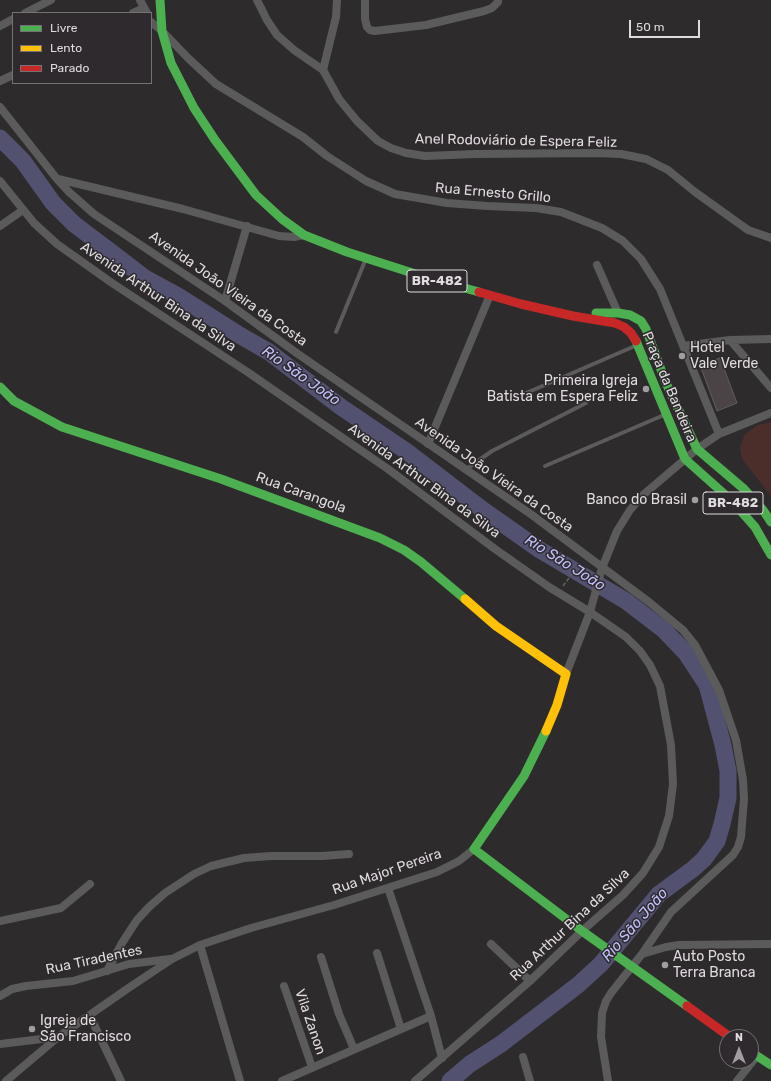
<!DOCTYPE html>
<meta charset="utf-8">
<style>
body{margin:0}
#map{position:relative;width:771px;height:1081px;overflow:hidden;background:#2e2b2d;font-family:Rubik,sans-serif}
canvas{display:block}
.legend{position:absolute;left:12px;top:12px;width:140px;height:72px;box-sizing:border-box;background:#2f2a2d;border:1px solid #757174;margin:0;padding:5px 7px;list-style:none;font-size:12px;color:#dfdcde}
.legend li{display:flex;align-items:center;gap:8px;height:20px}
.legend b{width:20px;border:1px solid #757174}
.north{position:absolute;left:719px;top:1029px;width:40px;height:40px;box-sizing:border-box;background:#2f2a2d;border:1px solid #757174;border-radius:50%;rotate:0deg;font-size:11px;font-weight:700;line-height:16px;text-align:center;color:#dfdcde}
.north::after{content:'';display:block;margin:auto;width:14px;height:18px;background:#a19ea0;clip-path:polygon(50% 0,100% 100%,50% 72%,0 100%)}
.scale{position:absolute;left:629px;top:20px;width:71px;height:18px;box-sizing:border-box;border:2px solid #dfdcde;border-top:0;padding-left:5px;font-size:12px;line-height:14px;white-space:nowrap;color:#dfdcde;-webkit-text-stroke:3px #2f2a2d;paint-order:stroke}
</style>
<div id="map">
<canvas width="771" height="1081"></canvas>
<ul class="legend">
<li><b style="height:5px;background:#4caf50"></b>Livre</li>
<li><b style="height:5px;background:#ffc107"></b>Lento</li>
<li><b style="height:5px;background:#c62828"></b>Parado</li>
</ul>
<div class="north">N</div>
<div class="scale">50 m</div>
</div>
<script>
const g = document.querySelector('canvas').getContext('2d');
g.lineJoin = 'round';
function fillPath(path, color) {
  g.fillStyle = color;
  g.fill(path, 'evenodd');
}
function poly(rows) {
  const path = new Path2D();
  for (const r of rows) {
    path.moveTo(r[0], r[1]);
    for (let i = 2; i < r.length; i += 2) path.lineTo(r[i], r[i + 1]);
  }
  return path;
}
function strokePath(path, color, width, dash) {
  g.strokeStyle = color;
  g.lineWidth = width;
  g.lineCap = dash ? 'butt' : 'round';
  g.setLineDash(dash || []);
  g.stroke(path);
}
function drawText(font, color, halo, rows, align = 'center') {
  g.font = font + ' Rubik,sans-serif';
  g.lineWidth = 3;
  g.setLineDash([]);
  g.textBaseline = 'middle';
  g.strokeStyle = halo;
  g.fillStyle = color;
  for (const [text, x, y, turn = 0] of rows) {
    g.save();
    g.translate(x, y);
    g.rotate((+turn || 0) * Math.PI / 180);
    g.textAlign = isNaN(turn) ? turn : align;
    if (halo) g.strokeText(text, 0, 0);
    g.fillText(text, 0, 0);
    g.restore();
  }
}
fillPath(poly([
 [771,422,771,496,742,459,740,447,745,434,758,425]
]), '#4b2e2a');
strokePath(poly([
 [0,138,23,161,53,203,74,224,115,255,145,278,178,296,241,336,269,352,341,407,406,451,483,510,540,550,626,601,664,630,686,653,707,685,723,745,728,771,728,798,722,824,717,841,704,859,693,869,659,894,601,964,578,985,501,1044,470,1064,450,1081]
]), '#525170', 17);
const building = poly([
 [720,358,737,403,717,411,700,365,720,358]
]);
fillPath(building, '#4c4346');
strokePath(building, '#605d5e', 1);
strokePath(poly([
 [563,586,581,562]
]), '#616161', 1.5, [4, 2]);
strokePath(poly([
 [336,332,365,261],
 [524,394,635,346],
 [545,466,664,415],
 [465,470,492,451,586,403]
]), '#5c5b5c', 4);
strokePath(poly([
 [140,0,147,13],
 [257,0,267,20,277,35,294,50,323,70],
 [337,0,336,17,323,70,339,99,357,121,378,141,391,148,406,153,425,156,475,154,597,153,621,154,646,159,668,170,695,192,748,230,771,238],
 [365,0,365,19,367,27,370,30,375,31,426,25,484,11,492,8,498,2,498,0],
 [25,13,51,0],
 [133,13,144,8],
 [151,22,162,31,188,58,216,84,303,137,327,156,366,181,395,194,447,203,487,206,536,208,561,212,602,228,623,241,641,259,660,289,719,434],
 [0,26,13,19],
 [0,81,13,75],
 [0,107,57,179,69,192,94,214,225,301,298,354,532,515,649,602,683,630,695,645,719,690,736,740,743,780,744,799,741,837,738,847,733,855,671,912,642,954],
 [58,179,183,209,279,236,294,237,304,235],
 [0,181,34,223,57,244,112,283,249,373,311,416,388,469,495,549,549,587,590,612,626,637,640,651,650,665,660,686,671,745,673,784,669,816,659,847,643,873,623,895,582,931,530,981,415,1081],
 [0,226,23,210],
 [597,265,618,313],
 [225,301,247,226],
 [730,340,771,388],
 [683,346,730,340,771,339],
 [428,444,490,295],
 [566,674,590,612,602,568,617,531,630,510,643,495,697,449,719,434,771,413],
 [388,888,431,1016,442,1058],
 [0,921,61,908,90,884],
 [491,944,530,981],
 [200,945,240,1081],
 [377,953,401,1029],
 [321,957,339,1014,354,1049],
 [107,971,122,943,137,920,149,907,165,893,194,874,211,866,244,858,271,856,322,856,349,854],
 [284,986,312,1067],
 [0,996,12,989,26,986,73,981,129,964,170,959],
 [90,1016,121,1081],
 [0,1044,58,1037],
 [523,1057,530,1081],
 [6,1081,58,1037,127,989,172,959,200,945,251,928,334,905,437,872,459,861,474,849],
 [282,1081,431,1016],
 [608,1081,601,1037,602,1013,606,1001,611,993,642,954,666,947,679,945,771,944],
 [737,1081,757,1056]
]), '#5c5b5c', 8);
strokePath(poly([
 [160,0,162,31,171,63,194,108,215,140,256,195,282,219,304,235,347,252,425,277,479,292],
 [596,313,618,313,630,315,641,321,646,329,666,383,697,449,744,489,763,510,771,522],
 [636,341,685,459,731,500,755,527,771,555],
 [0,387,14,401,62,427,221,479,380,538,404,550,421,562,465,599],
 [546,731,524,776,474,849,582,931,687,1006],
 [751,1052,771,1065]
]), '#4caf50', 9);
strokePath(poly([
 [465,599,496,626,566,674,557,705,546,731]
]), '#ffc107', 9);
strokePath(poly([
 [479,292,521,304,573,316,615,323,624,327,631,333,636,341],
 [687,1006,730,1037]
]), '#c62828', 9);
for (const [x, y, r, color] of [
 [682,356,4,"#a19ea0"],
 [646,389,4,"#a19ea0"],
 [695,500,4,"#a19ea0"],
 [665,965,4,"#a19ea0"],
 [32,1029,4,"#a19ea0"]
]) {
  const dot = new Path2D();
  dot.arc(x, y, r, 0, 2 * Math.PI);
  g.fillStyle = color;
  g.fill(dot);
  strokePath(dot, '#2f2a2d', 1.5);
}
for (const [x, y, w] of [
 [437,281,60],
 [733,503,60]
]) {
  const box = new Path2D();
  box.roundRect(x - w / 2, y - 11, w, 22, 3);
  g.fillStyle = '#2f2a2d';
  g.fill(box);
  strokePath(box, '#dfdcde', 1);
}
drawText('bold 13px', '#dfdcde', null, [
 ["BR-482",437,281],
 ["BR-482",733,503]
]);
drawText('14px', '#dfdcde', '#2f2a2d', [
 ["Anel Rodoviário de Espera Feliz",516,141,1],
 ["Rua Ernesto Grillo",493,193,5],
 ["Avenida João Vieira da Costa",228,289,35],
 ["Avenida Arthur Bina da Silva",158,297,34],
 ["Praça da Bandeira",669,387,67],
 ["Avenida João Vieira da Costa",494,475,35],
 ["Avenida Arthur Bina da Silva",424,481,36],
 ["Rua Carangola",301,493,20],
 ["Rua Major Pereira",387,872,-19],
 ["Rua Arthur Bina da Silva",570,925,-43],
 ["Rua Tiradentes",94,960,-12],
 ["Vila Zanon",310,1022,71]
]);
drawText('14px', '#dfdcde', '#2f2a2d', [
 ["Hotel",690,348],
 ["Vale Verde",690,364],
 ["Primeira Igreja",638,381,"right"],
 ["Batista em Espera Feliz",638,397,"right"],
 ["Banco do Brasil",687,500,"right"],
 ["Auto Posto",673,957],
 ["Terra Branca",673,973],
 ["Igreja de",40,1021],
 ["São Francisco",40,1037]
], 'left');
drawText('italic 15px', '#c1c0fe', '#2f2a2d', [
 ["Rio São João",301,376,35],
 ["Rio São João",565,563,32],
 ["Rio São João",635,925,-49]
]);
</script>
